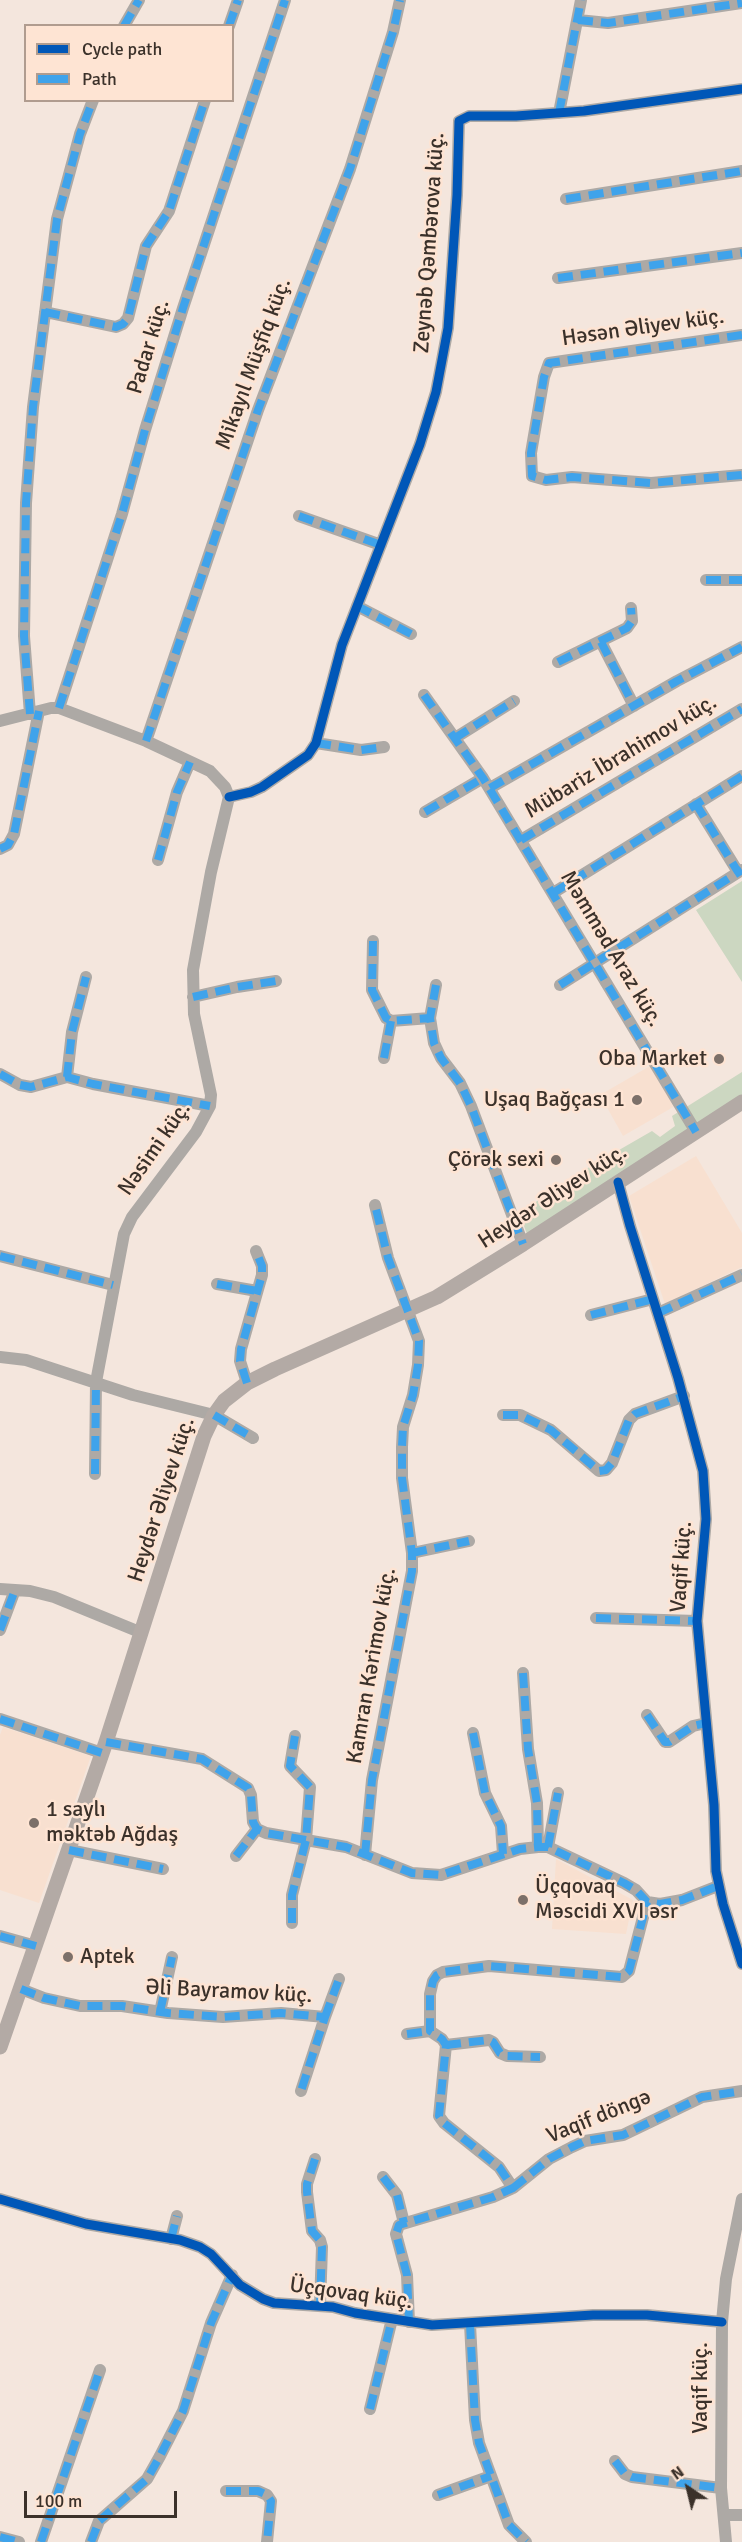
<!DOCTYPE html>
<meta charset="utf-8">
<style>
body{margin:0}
#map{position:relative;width:742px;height:2542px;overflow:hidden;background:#f4e6dd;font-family:Signika,sans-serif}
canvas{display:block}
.legend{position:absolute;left:24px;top:24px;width:210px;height:78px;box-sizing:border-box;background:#fee4d3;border:2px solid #b09c8f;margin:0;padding:8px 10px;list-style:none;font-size:18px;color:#3b312a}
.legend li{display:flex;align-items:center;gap:12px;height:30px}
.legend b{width:30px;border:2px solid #b09c8f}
.north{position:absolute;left:658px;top:2458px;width:60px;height:60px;-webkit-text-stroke:4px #fee4d3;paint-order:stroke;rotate:325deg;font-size:16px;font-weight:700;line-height:24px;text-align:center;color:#3b312a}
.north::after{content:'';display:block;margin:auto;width:21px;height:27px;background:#3b312a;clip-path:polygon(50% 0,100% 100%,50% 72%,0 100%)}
.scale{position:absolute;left:24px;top:2491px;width:153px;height:27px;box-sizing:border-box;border:3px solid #3b312a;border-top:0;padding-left:8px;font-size:18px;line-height:21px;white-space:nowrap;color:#3b312a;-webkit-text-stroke:4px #fee4d3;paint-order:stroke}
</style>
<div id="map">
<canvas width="742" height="2542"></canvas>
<ul class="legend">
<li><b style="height:8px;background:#0057b8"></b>Cycle path</li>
<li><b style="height:8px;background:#3fa3eb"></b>Path</li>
</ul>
<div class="north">N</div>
<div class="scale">100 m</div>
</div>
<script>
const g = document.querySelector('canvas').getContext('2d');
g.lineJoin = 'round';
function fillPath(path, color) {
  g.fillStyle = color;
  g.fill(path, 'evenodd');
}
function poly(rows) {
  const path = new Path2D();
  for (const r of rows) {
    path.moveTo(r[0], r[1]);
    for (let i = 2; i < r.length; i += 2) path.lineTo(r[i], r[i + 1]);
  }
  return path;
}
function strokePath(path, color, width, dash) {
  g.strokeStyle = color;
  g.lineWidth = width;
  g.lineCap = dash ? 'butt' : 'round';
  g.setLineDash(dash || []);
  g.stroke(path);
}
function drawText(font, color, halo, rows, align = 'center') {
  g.font = font + ' Signika,sans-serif';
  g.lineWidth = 5;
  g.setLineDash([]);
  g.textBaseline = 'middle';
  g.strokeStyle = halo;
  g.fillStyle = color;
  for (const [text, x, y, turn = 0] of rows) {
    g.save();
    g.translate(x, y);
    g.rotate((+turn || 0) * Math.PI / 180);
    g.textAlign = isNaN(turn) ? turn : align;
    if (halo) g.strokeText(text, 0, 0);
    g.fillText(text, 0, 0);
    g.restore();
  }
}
fillPath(poly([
 [650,1066,675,1106,623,1136,600,1095],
 [696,1156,742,1233,742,1267,665,1304,629,1196],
 [3,1727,91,1756,39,1903,0,1890,0,1735],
 [556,1859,633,1900,626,1934,552,1929]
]), '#f8e0d0');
fillPath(poly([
 [742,881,742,982,696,910],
 [742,1072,742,1095,527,1234,519,1213,586,1169,652,1131,660,1137,675,1126,672,1116]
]), '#ccd7c1');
strokePath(poly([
 [578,20,608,23,742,3],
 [124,26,139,0],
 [229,26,238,0],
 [559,113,581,0],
 [566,199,742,171],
 [558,278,742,253],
 [45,312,116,327,123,324,128,318,146,246,169,211,205,100],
 [742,335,549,363,544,377,531,453,532,476,546,480,572,477,651,483,742,475],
 [299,516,381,545],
 [706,580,742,580],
 [357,606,411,634],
 [601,642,634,706],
 [558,662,627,628,632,621,631,608],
 [424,695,483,778,696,1132],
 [59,708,122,514,145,430,183,308,285,0],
 [30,714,24,636,26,503,33,407,57,219,80,134,93,100],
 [0,721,51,708,59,708,146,741,210,771,225,787,229,797],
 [455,738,514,701],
 [146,741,258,410,350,169,393,32,400,0],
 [316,743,361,750,384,747],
 [490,788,677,681,742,647],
 [229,797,251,792,262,787,308,755,316,743,342,645,420,444,436,392,448,328,457,195,459,121,469,116,516,116,584,111,742,89],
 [696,804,738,872],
 [425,812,483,778],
 [521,840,742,709],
 [0,849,8,845,14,834,39,711],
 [158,860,177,792,190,762],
 [553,893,742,776],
 [373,941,372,990,386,1018,391,1021,430,1018],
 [436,985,430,1018,434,1043,441,1058,460,1083,471,1106,523,1244],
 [560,985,742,870],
 [193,997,237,987,276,981],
 [384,1058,391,1021],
 [0,1074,20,1085,31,1087,67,1077,93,1084,210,1106],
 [67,1077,72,1032,86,977],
 [618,1182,630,1226,678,1378,703,1471,706,1519,697,1621,714,1805,716,1871,723,1904,742,1964],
 [0,1256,113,1285],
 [217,1284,257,1291],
 [658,1313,742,1275],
 [591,1315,653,1299],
 [0,1357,26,1360,133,1395,214,1415,253,1438],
 [247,1383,240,1361,241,1349,262,1275,262,1266,256,1251],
 [503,1415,520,1415,551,1430,599,1471,606,1470,612,1463,629,1420,635,1414,684,1396],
 [95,1474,96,1382,124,1234,132,1217,196,1132,210,1106,211,1095,194,1014,193,970,211,872,229,797],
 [412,1553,469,1541],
 [0,1589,30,1591,54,1597,142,1633],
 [596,1618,697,1621],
 [0,1630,15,1590],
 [523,1673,528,1749,537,1803,538,1847],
 [647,1715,665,1742,669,1742,693,1726,706,1723],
 [0,1719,102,1753],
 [473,1733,485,1793,501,1826,503,1854],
 [106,1742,202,1759,248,1788,251,1795,253,1822,257,1829,266,1833,346,1847,412,1873,441,1875,520,1849,538,1847,548,1847,624,1883,636,1890,647,1902,660,1904,682,1900,718,1886],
 [548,1847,558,1793],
 [69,1850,163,1869],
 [365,1855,372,1780,412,1571,412,1553,402,1478,402,1447,403,1427,413,1395,418,1365,419,1341,388,1258,375,1205],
 [236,1856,257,1829],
 [292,1923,292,1895,306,1840,310,1787,290,1766,295,1736],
 [0,1936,36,1946],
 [21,1989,44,1998,80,2006,122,2006,168,2013,223,2017,281,2013,325,2017,301,2091],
 [160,2012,172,1957],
 [325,2017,339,1979],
 [407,2034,430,2031],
 [446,2045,489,2040,493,2042,500,2053,507,2056,540,2057],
 [315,2159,307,2184,307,2192,312,2231,320,2240,322,2247,320,2305],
 [383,2177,397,2195,404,2223],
 [513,2188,549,2159,572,2147,585,2141,623,2135,702,2097,742,2091],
 [0,2199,86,2224,180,2240,200,2247,211,2254,240,2285,263,2299,274,2303,333,2307,355,2313,432,2325,593,2315,647,2315,722,2322],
 [171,2239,177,2216],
 [409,2322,407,2275,396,2234,399,2225,493,2197,513,2188,499,2167,444,2123,439,2116,446,2045,442,2039,430,2031,430,1994,433,1981,437,1975,443,1972,489,1966,622,1977,629,1971,647,1902],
 [470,2324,475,2420,479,2443,509,2525,526,2542],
 [370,2409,392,2319],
 [615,2461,625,2474,632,2477,721,2488],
 [226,2491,258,2491,267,2495,271,2501,267,2542],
 [438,2495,491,2476],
 [724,2515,742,2515],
 [0,2537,19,2542],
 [41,2542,100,2370],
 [91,2542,99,2521,147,2479,160,2456,183,2411,211,2323,232,2275],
 [726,2542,721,2488,722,2322,726,2279,742,2199]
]), '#ada9a5', 12);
strokePath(poly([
 [0,2047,106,1742,204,1436,214,1415,224,1401,247,1383,275,1369,437,1297,523,1244,742,1102]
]), '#b3aaa5', 15);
strokePath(poly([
 [578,20,608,23,742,3],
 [124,26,139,0],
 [229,26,238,0],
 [559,113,581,0],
 [566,199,742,171],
 [558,278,742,253],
 [45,312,116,327,123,324,128,318,146,246,169,211,205,100],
 [742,335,549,363,544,377,531,453,532,476,546,480,572,477,651,483,742,475],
 [299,516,381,545],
 [706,580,742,580],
 [357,606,411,634],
 [601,642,634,706],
 [558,662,627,628,632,621,631,608],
 [424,695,483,778,696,1132],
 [59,708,122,514,145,430,183,308,285,0],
 [30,714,24,636,26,503,33,407,57,219,80,134,93,100],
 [455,738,514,701],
 [146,741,258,410,350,169,393,32,400,0],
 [316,743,361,750,384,747],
 [490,788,677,681,742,647],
 [696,804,738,872],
 [425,812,483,778],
 [521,840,742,709],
 [0,849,8,845,14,834,39,711],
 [158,860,177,792,190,762],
 [553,893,742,776],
 [373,941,372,990,386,1018,391,1021,430,1018],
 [436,985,430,1018,434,1043,441,1058,460,1083,471,1106,523,1244],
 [560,985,742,870],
 [193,997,237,987,276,981],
 [384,1058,391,1021],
 [0,1074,20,1085,31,1087,67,1077,93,1084,210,1106],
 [67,1077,72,1032,86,977],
 [0,1256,113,1285],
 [217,1284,257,1291],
 [658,1313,742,1275],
 [591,1315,653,1299],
 [247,1383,240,1361,241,1349,262,1275,262,1266,256,1251],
 [214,1415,253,1438],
 [503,1415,520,1415,551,1430,599,1471,606,1470,612,1463,629,1420,635,1414,684,1396],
 [95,1474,96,1382],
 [412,1553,469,1541],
 [596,1618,697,1621],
 [0,1630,15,1590],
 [523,1673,528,1749,537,1803,538,1847],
 [647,1715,665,1742,669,1742,693,1726,706,1723],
 [0,1719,102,1753],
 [473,1733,485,1793,501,1826,503,1854],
 [106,1742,202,1759,248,1788,251,1795,253,1822,257,1829,266,1833,346,1847,412,1873,441,1875,520,1849,538,1847,548,1847,624,1883,636,1890,647,1902,660,1904,682,1900,718,1886],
 [548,1847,558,1793],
 [69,1850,163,1869],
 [365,1855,372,1780,412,1571,412,1553,402,1478,402,1447,403,1427,413,1395,418,1365,419,1341,388,1258,375,1205],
 [236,1856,257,1829],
 [292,1923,292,1895,306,1840,310,1787,290,1766,295,1736],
 [0,1936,36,1946],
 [21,1989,44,1998,80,2006,122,2006,168,2013,223,2017,281,2013,325,2017,301,2091],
 [160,2012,172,1957],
 [325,2017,339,1979],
 [407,2034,430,2031],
 [446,2045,489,2040,493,2042,500,2053,507,2056,540,2057],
 [315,2159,307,2184,307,2192,312,2231,320,2240,322,2247,320,2305],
 [383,2177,397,2195,404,2223],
 [513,2188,549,2159,572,2147,585,2141,623,2135,702,2097,742,2091],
 [171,2239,177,2216],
 [409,2322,407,2275,396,2234,399,2225,493,2197,513,2188,499,2167,444,2123,439,2116,446,2045,442,2039,430,2031,430,1994,433,1981,437,1975,443,1972,489,1966,622,1977,629,1971,647,1902],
 [470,2324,475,2420,479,2443,509,2525,526,2542],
 [370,2409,392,2319],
 [615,2461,625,2474,632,2477,721,2488],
 [226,2491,258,2491,267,2495,271,2501,267,2542],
 [438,2495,491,2476],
 [0,2537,19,2542],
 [41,2542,100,2370],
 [91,2542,99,2521,147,2479,160,2456,183,2411,211,2323,232,2275]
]), '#3fa3eb', 8, [15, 8]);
strokePath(poly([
 [229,797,251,792,262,787,308,755,316,743,342,645,420,444,436,392,448,328,457,195,459,121,469,116,516,116,584,111,742,89],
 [618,1182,630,1226,678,1378,703,1471,706,1519,697,1621,714,1805,716,1871,723,1904,742,1964],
 [0,2199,86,2224,180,2240,200,2247,211,2254,240,2285,263,2299,274,2303,333,2307,355,2313,432,2325,593,2315,647,2315,722,2322]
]), '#0057b8', 9);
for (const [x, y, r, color] of [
 [719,1059,6,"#7c7069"],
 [637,1100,6,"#7c7069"],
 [556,1160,6,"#7c7069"],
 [34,1823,6,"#7c7069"],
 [523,1900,6,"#7c7069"],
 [68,1957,6,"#7c7069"]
]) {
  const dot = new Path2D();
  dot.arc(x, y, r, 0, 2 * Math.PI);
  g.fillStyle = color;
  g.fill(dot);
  strokePath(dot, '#fee4d3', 2);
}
drawText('22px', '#3b312a', '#fee4d3', [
 ["Zeynəb Qəmbərova küç.",430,243,-86],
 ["Həsən Əliyev küç.",643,328,-8],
 ["Padar küç.",149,347,-73],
 ["Mikayıl Müşfiq küç.",254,364,-70],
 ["Mübariz İbrahimov küç.",621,757,-31],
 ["Məmməd Araz küç.",611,949,59],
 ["Nəsimi küç.",155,1149,-55],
 ["Heydər Əliyev küç.",553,1197,-33],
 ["Heydər Əliyev küç.",162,1500,-72],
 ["Vaqif küç.",682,1567,-86],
 ["Kamran Kərimov küç.",372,1666,-80],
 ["Əli Bayramov küç.",229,1992,3],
 ["Vaqif döngə",599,2117,-22],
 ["Üçqovaq küç.",351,2294,8],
 ["Vaqif küç.",701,2388,-90]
]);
drawText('22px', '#3b312a', '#fee4d3', [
 ["Oba Market",707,1059],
 ["Uşaq Bağçası 1",625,1100],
 ["Çörək sexi",544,1160],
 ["1 saylı",46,1810,"left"],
 ["məktəb Ağdaş",46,1835,"left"],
 ["Üçqovaq",535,1887,"left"],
 ["Məscidi XVI əsr",535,1912,"left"],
 ["Aptek",80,1957,"left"]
], 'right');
</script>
